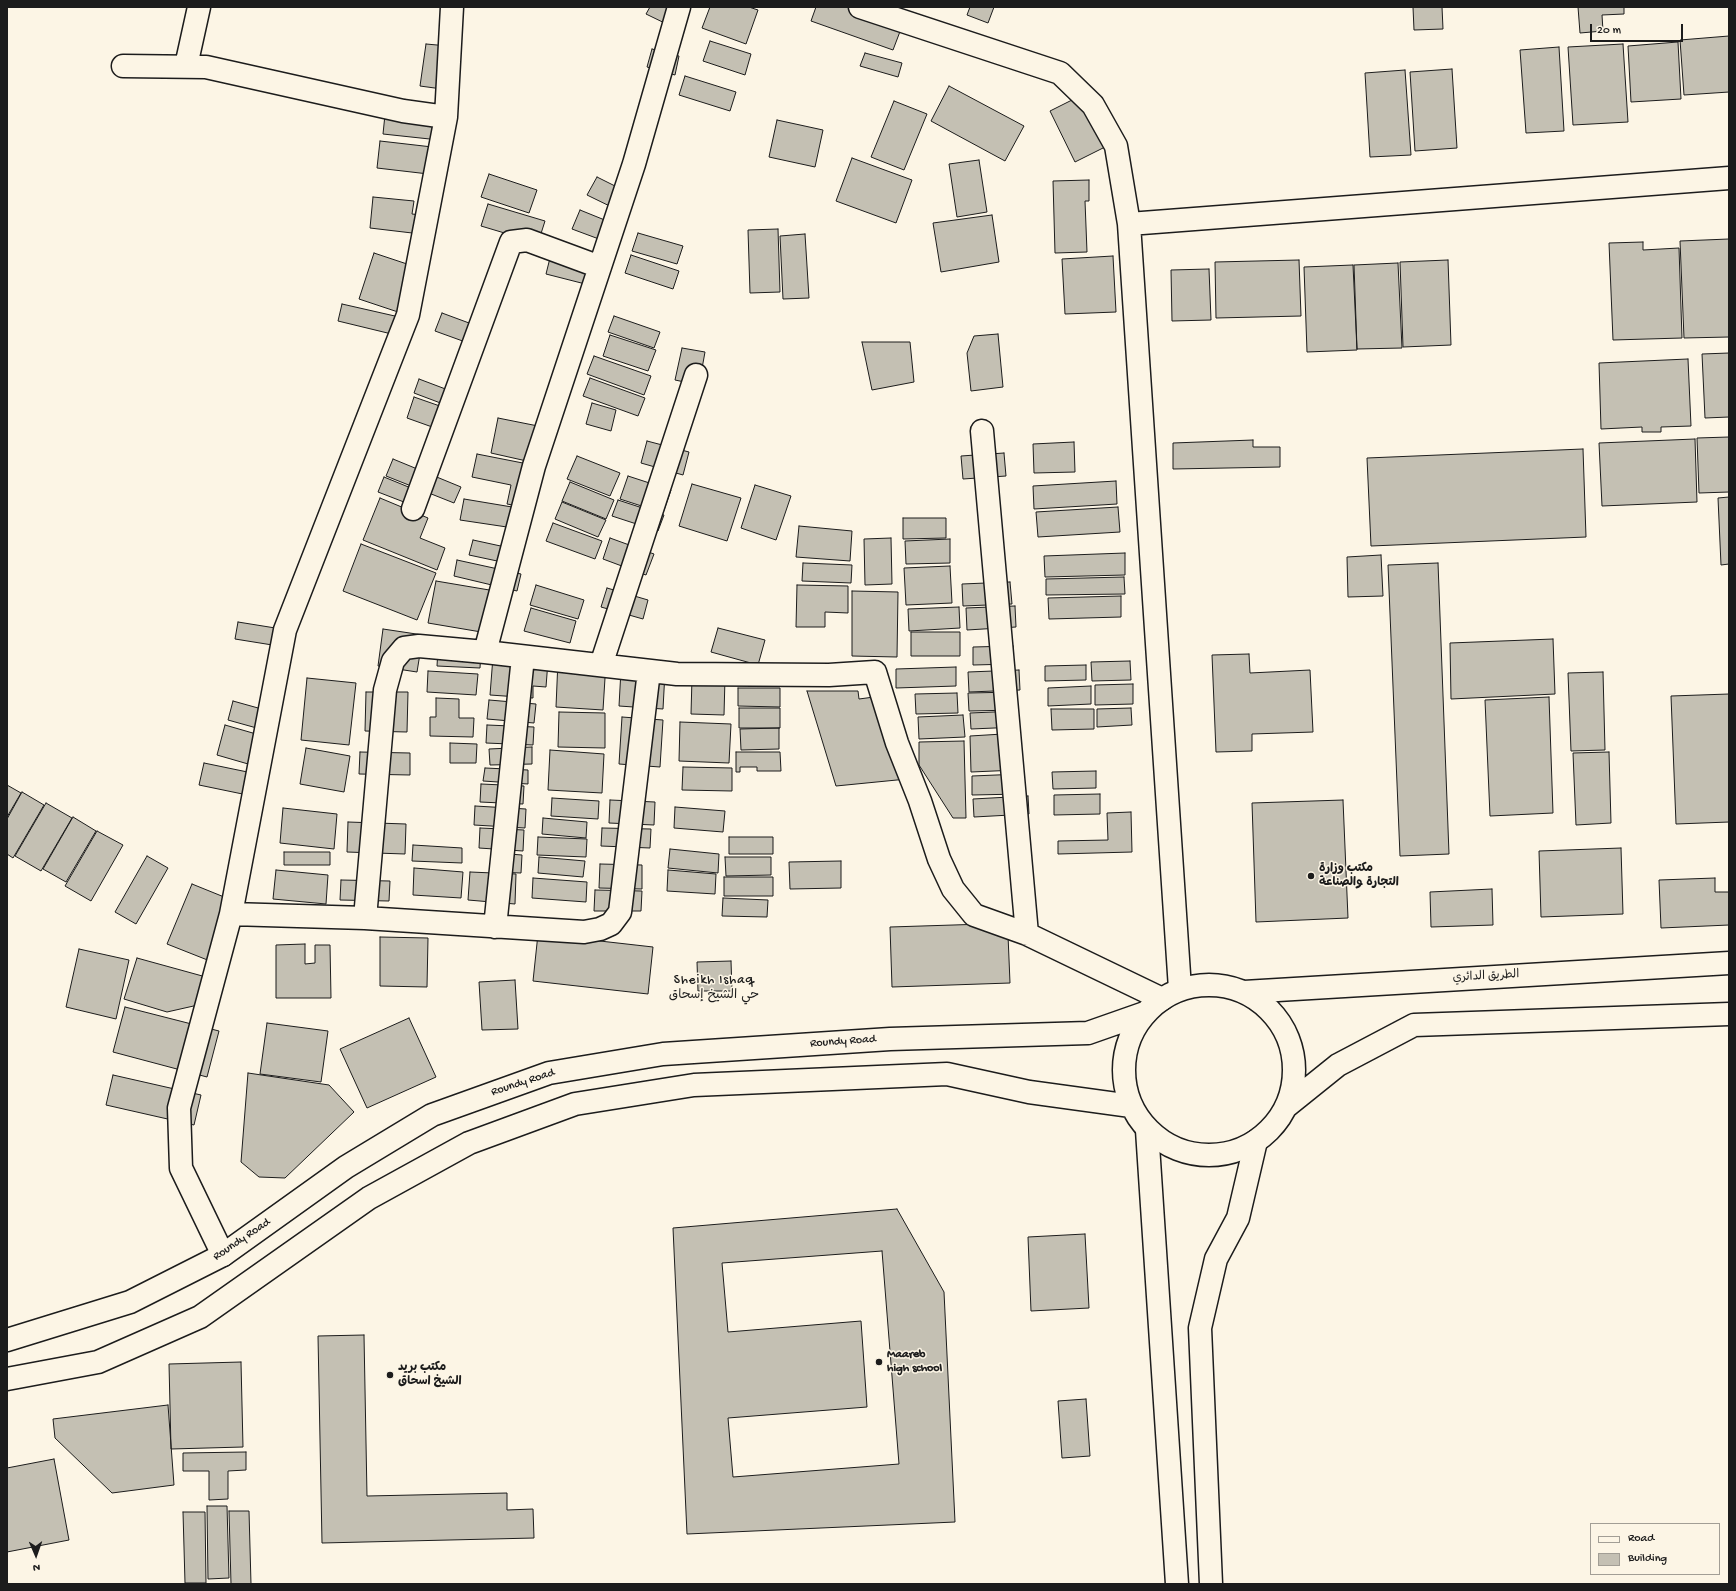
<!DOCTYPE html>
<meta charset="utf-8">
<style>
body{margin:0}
#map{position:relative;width:1736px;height:1591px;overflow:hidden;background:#fcf5e5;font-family:"Gochi Hand",sans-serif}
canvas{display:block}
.frame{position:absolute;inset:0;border:8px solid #1c1c1c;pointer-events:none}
.legend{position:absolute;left:1590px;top:1523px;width:130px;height:52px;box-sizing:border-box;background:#fcf5e5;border:1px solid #a29e95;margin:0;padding:5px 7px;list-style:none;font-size:12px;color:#1c1c1c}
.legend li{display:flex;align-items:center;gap:8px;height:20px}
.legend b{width:20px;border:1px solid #a29e95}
.north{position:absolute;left:16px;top:1535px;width:40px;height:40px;-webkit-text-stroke:3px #fcf5e5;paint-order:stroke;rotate:178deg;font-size:11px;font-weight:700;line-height:16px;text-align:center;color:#1c1c1c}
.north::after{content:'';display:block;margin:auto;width:14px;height:18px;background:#1c1c1c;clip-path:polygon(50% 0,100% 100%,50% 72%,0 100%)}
.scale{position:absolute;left:1590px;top:24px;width:93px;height:18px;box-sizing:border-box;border:2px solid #1c1c1c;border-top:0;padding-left:5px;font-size:12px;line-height:14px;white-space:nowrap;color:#1c1c1c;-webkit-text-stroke:3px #fcf5e5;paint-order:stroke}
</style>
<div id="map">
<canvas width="1736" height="1591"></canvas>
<div class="frame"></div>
<ul class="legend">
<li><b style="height:5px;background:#fcf5e5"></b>Road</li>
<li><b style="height:11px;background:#c4c0b3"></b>Building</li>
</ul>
<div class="north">N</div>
<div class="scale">20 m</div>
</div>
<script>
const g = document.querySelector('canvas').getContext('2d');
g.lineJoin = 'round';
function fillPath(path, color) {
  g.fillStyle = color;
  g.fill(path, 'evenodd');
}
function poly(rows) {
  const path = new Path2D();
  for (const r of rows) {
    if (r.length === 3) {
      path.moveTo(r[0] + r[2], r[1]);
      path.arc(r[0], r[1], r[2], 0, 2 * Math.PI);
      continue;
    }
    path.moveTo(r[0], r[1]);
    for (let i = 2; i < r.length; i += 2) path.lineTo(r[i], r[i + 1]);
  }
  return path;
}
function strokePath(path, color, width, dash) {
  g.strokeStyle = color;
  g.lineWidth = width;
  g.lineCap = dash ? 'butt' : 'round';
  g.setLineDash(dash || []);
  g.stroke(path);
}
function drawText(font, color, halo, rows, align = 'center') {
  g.font = font + ' "Gochi Hand","Playpen Sans Arabic",sans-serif';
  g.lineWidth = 3;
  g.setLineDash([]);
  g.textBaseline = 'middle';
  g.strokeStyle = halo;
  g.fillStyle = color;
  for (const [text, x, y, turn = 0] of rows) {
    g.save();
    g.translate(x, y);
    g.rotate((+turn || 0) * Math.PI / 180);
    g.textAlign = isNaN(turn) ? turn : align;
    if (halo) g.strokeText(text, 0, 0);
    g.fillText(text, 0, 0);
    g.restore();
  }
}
const building = poly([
 [650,7,680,7,679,30,646,14,650,7],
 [710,7,749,7,758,10,746,44,702,28,710,7],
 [816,7,890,7,907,13,893,50,811,21,816,7],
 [970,7,994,7,988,23,967,15,970,7],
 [1413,7,1442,7,1443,29,1414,30,1413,7],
 [1578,7,1624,7,1624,14,1602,15,1603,31,1580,33,1578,7],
 [1729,36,1729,92,1684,95,1680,40,1729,36],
 [710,41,751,54,745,75,703,61,710,41],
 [1678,42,1681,99,1631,102,1628,46,1678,42],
 [426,44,448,46,442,89,420,86,426,44],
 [1623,44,1628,122,1573,125,1568,47,1623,44],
 [1559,47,1564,131,1526,133,1520,50,1559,47],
 [652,49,679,56,675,75,647,67,652,49],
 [865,53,902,63,898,77,860,66,865,53],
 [1452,69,1457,148,1415,151,1410,72,1452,69],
 [1405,70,1411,155,1370,157,1365,73,1405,70],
 [685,76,736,92,730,111,679,95,685,76],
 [949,86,1024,126,1005,161,931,121,949,86],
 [1088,92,1113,143,1075,162,1050,111,1088,92],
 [894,101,927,114,904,170,871,157,894,101],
 [386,105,442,112,439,140,383,134,386,105],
 [777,120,823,130,815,167,769,157,777,120],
 [380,141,441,148,437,175,377,168,380,141],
 [852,158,912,180,896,223,836,201,852,158],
 [979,160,987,212,957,217,949,164,979,160],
 [489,174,537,190,529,213,481,197,489,174],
 [597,177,635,196,626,214,587,195,597,177],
 [1089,180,1089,201,1085,201,1087,252,1055,253,1053,181,1089,180],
 [373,197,414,201,412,214,431,216,429,235,370,228,373,197],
 [488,204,545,221,538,243,481,226,488,204],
 [580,210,622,227,615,245,572,229,580,210],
 [992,215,999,262,941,272,933,223,992,215],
 [778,229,780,292,750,293,748,230,778,229],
 [638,233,683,246,677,264,632,251,638,233],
 [805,234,809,298,783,299,780,236,805,234],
 [1729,239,1729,337,1684,338,1680,241,1729,239],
 [1643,242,1643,250,1679,248,1682,338,1613,340,1609,243,1643,242],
 [374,253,419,268,404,314,359,299,374,253],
 [551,254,602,267,597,287,546,274,551,254],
 [631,255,679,271,673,289,625,273,631,255],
 [1113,256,1116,312,1065,314,1062,259,1113,256],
 [1299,260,1301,316,1216,318,1215,262,1299,260],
 [1448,260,1451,345,1403,347,1400,262,1448,260],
 [1398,263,1402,348,1357,349,1354,265,1398,263],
 [1353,265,1357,350,1307,352,1304,267,1353,265],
 [1209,269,1211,320,1172,321,1171,270,1209,269],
 [342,304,408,319,404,337,338,321,342,304],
 [442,313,488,330,482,348,435,331,442,313],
 [614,316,660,332,654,348,608,332,614,316],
 [998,334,1003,387,971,391,967,353,974,336,998,334],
 [610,335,656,350,648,371,603,356,610,335],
 [862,342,910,342,914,382,872,390,862,342],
 [682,348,705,352,699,385,675,380,682,348],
 [1729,353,1729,417,1705,418,1702,354,1729,353],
 [594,356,651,376,644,395,587,374,594,356],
 [1688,359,1691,426,1661,427,1661,432,1642,432,1642,427,1601,429,1599,363,1688,359],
 [590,378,645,398,638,416,583,396,590,378],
 [419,379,464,396,459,410,414,393,419,379],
 [414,397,457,412,449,433,407,418,414,397],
 [592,403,616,410,611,431,586,424,592,403],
 [498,418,548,428,540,464,491,453,498,418],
 [1729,437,1729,492,1699,493,1697,438,1729,437],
 [1695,439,1697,502,1602,506,1599,443,1695,439],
 [1253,440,1253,447,1280,447,1280,467,1173,469,1173,443,1253,440],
 [647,441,689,452,683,475,641,463,647,441],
 [1074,442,1075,472,1034,473,1033,444,1074,442],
 [1583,449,1586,537,1371,546,1367,458,1583,449],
 [1004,453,1006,476,963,479,961,456,1004,453],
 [477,454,538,466,529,508,507,504,511,485,472,477,477,454],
 [577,456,620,473,610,496,567,479,577,456],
 [393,459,461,487,454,503,386,476,393,459],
 [628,476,671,490,663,513,620,499,628,476],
 [384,477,428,495,422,509,378,492,384,477],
 [1116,481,1117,504,1034,509,1033,486,1116,481],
 [570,482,614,500,606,519,562,501,570,482],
 [692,484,741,498,727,541,679,526,692,484],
 [755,485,791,496,776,540,741,528,755,485],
 [1729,497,1729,564,1721,565,1718,498,1729,497],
 [380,498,428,518,420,538,445,548,437,570,363,540,380,498],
 [464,499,530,510,527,530,460,520,464,499],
 [618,500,664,515,658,531,612,516,618,500],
 [562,502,606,520,598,537,555,519,562,502],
 [1118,507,1120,532,1038,537,1036,512,1118,507],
 [903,518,946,518,946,538,903,539,903,518],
 [553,523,602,541,595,559,546,541,553,523],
 [799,526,852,531,850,561,796,557,799,526],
 [610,538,654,554,646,575,603,559,610,538],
 [891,538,892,584,865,585,864,539,891,538],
 [950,539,950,563,906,564,905,541,950,539],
 [473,540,519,550,516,565,469,555,473,540],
 [361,544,436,573,417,620,343,591,361,544],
 [1125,553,1125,575,1045,577,1044,556,1125,553],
 [1381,555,1383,596,1348,597,1347,557,1381,555],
 [457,560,521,574,517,591,454,576,457,560],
 [803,563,852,565,851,583,802,581,803,563],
 [1438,563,1449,854,1400,856,1388,565,1438,563],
 [950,566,952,603,906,605,904,568,950,566],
 [1124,577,1125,594,1046,595,1046,579,1124,577],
 [436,581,507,593,499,635,428,623,436,581],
 [1010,582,1012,604,963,606,962,584,1010,582],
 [536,585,584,600,578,619,530,605,536,585],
 [797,585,848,586,848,613,825,612,825,627,796,627,797,585],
 [607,588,648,600,643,619,601,607,607,588],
 [852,591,898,592,897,657,852,656,852,591],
 [1121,596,1121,617,1049,619,1048,598,1121,596],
 [1015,606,1016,627,967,630,966,608,1015,606],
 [959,607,960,628,909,631,908,609,959,607],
 [531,608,576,621,570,643,524,631,531,608],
 [238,622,294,631,291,648,235,639,238,622],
 [718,628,765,640,758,665,711,652,718,628],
 [383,629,423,635,417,672,378,666,383,629],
 [911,632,960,632,960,656,911,656,911,632],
 [1553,639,1555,694,1451,699,1450,643,1553,639],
 [1013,646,1013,664,973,665,973,647,1013,646],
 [438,649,481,651,480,668,437,666,438,649],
 [1249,654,1250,673,1310,670,1313,732,1252,734,1252,751,1216,752,1212,655,1249,654],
 [493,657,548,661,546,687,533,686,533,698,490,695,493,657],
 [558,660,606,662,603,710,556,707,558,660],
 [1130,661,1131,680,1092,681,1091,662,1130,661],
 [1086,665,1086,680,1045,681,1045,666,1086,665],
 [956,667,956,686,896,688,896,669,956,667],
 [621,670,665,672,663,709,619,706,621,670],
 [1019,670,1020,690,969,692,968,672,1019,670],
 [428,671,478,674,476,695,427,692,428,671],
 [1603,672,1605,750,1571,751,1568,673,1603,672],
 [307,678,356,683,349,745,301,740,307,678],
 [692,678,725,678,724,715,691,714,692,678],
 [1133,684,1133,704,1095,705,1095,685,1133,684],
 [1091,686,1091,704,1048,706,1048,688,1091,686],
 [738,688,780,688,780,707,738,706,738,688],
 [807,691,858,691,859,699,874,697,907,779,836,786,807,691],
 [366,692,408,692,407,732,365,731,366,692],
 [1016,692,1016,710,969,711,968,693,1016,692],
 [957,693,958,713,916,714,915,694,957,693],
 [1729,694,1729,822,1676,824,1671,696,1729,694],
 [1549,697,1553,813,1490,816,1485,700,1549,697],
 [436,698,459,699,459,718,474,718,473,737,430,736,430,717,436,717,436,698],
 [489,700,536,704,534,723,487,719,489,700],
 [233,701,276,713,271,732,228,720,233,701],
 [739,708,780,708,780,728,739,728,739,708],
 [1131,708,1132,725,1097,727,1097,709,1131,708],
 [1051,709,1094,709,1094,729,1052,730,1051,709],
 [1017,711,1018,727,971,729,970,713,1017,711],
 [559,712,605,713,605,748,558,747,559,712],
 [963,715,965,737,919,739,918,717,963,715],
 [622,717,663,720,660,767,619,764,622,717],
 [680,722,731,724,729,763,679,761,680,722],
 [225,725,270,738,262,768,217,755,225,725],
 [487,725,534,727,533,745,486,743,487,725],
 [779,728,779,749,741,750,740,729,779,728],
 [1003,734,1017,770,971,772,970,736,1003,734],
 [964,741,966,818,953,818,919,765,919,742,964,741],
 [450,743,477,744,476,763,450,763,450,743],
 [532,747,532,764,490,765,489,749,532,747],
 [306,748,350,756,344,792,300,784,306,748],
 [550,750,604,754,602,793,548,790,550,750],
 [360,752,410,753,410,775,359,774,360,752],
 [736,752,780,752,781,771,757,771,757,767,740,767,740,772,736,772,736,752],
 [1609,752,1611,823,1576,825,1573,753,1609,752],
 [204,763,262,775,257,797,199,785,204,763],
 [683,767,732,768,732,791,682,790,683,767],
 [485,768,528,770,528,784,483,781,485,768],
 [1096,771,1096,788,1053,789,1052,772,1096,771],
 [1021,774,1021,794,972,795,972,776,1021,774],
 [481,784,524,786,523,804,480,802,481,784],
 [7,785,21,793,7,817,7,785],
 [22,792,44,805,13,858,7,854,7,819,22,792],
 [1100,794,1100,814,1054,815,1054,795,1100,794],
 [1028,796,1029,814,974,817,973,799,1028,796],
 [552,798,599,801,598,819,551,816,552,798],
 [610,800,655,802,654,825,609,823,610,800],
 [1343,800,1348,918,1256,922,1252,803,1343,800],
 [46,803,72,818,41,871,15,856,46,803],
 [475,806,526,809,525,828,474,825,475,806],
 [675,807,725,811,723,832,674,828,675,807],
 [283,808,337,814,334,849,280,843,283,808],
 [1131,812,1132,852,1058,854,1058,841,1108,840,1107,813,1131,812],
 [73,817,96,831,66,882,43,869,73,817],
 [543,818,587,822,586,838,542,834,543,818],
 [348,822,406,824,405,854,347,852,348,822],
 [480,828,524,830,523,851,479,848,480,828],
 [602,828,651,829,650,848,601,846,602,828],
 [97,831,123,845,91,901,65,886,97,831],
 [538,837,587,839,586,857,537,855,538,837],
 [729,837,773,837,773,854,729,854,729,837],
 [413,845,462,848,462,863,412,861,413,845],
 [1621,848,1623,914,1541,917,1539,851,1621,848],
 [670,849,719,854,718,873,668,868,670,849],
 [284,852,330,852,330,865,284,865,284,852],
 [496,853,522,855,521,873,495,872,496,853],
 [147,856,168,868,136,924,115,912,147,856],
 [539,857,585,861,583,877,538,873,539,857],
 [725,857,771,857,771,875,726,876,725,857],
 [841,861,841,888,790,889,789,862,841,861],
 [600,864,642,865,642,889,599,888,600,864],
 [414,868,463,872,461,898,413,895,414,868],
 [276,870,328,875,326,904,273,899,276,870],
 [668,870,716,874,715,894,667,891,668,870],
 [470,872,516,874,515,904,468,900,470,872],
 [724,877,773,877,773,896,724,896,724,877],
 [533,878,587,882,586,902,532,898,533,878],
 [1715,878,1715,892,1729,892,1729,925,1661,928,1659,880,1715,878],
 [341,880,390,881,389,901,340,900,341,880],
 [192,884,234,901,210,961,167,944,192,884],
 [1492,889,1493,925,1431,927,1430,892,1492,889],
 [595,890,642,891,641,911,594,911,595,890],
 [723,898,768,900,767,917,722,916,723,898],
 [985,924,1008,935,1010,983,892,987,890,927,985,924],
 [538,934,653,947,648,994,533,981,538,934],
 [380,937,428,938,427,987,380,986,380,937],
 [305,944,305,964,315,963,315,945,330,945,331,998,276,998,276,945,305,944],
 [79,949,129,960,116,1019,66,1007,79,949],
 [137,958,206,977,198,1005,167,1012,124,999,137,958],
 [731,961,732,991,698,991,697,962,731,961],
 [515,980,518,1029,482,1030,479,982,515,980],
 [125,1007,219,1031,207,1077,113,1052,125,1007],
 [409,1018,436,1077,367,1108,340,1049,409,1018],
 [267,1023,328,1031,321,1082,260,1074,267,1023],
 [248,1073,329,1085,354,1112,285,1178,259,1177,241,1162,248,1073],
 [113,1075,201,1095,194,1125,106,1105,113,1075],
 [897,1209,944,1292,955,1522,687,1534,673,1228,897,1209],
 [882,1251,899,1464,733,1477,728,1418,867,1407,861,1321,728,1332,722,1263,882,1251],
 [1085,1234,1089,1308,1031,1311,1028,1237,1085,1234],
 [364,1335,367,1496,507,1493,507,1510,533,1509,534,1538,322,1543,318,1336,364,1335],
 [241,1362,243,1447,171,1449,169,1364,241,1362],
 [1086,1399,1090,1456,1062,1458,1058,1401,1086,1399],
 [168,1405,174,1485,112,1493,55,1438,53,1419,168,1405],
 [246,1452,246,1470,228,1471,228,1499,209,1500,209,1471,183,1471,183,1453,246,1452],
 [54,1459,69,1540,7,1552,7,1468,54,1459],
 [207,1506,227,1506,229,1578,208,1579,207,1506],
 [229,1511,249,1511,251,1584,231,1584,229,1511],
 [183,1512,205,1512,206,1583,185,1583,183,1512]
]);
fillPath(building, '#c4c0b3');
strokePath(building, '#1c1c1c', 1);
const minor = poly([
 [860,7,1060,73,1093,105,1116,146,1129,224,1180,989],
 [123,66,206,67,403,111,446,117],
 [186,66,199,7],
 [1129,224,1729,178],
 [982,431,1027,934],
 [413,509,511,242,527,240,600,267],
 [485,652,534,466,634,164,679,7],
 [601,665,696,375],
 [231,914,365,918,385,690,393,661,404,648,419,646,485,652,677,674,829,675,875,672,897,743,920,801,939,859,953,889,974,915,1027,934,1162,999],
 [365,918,584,932,600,929,611,924,620,912,649,671],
 [495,927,523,657],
 [1147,1130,1177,1584],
 [223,1255,181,1168,179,1108,231,914,285,630,408,315,446,117,452,7],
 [1211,1584,1200,1328,1216,1259,1238,1218,1256,1141]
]);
const major = poly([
 [1209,1070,85],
 [1244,992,1729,963],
 [1287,1106,1338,1065,1414,1025,1729,1014],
 [7,1340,130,1302,223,1255,346,1167,432,1115,549,1073,663,1054,890,1039,1088,1033,1145,1013],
 [7,1379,98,1362,200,1317,369,1198,469,1143,575,1104,694,1085,947,1074,1029,1092,1131,1106]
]);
strokePath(minor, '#1c1c1c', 25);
strokePath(major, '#1c1c1c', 25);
strokePath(minor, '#fcf5e5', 22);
strokePath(major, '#fcf5e5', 22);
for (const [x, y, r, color] of [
 [1311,876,4,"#1c1c1c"],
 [879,1362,4,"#1c1c1c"],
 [390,1375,4,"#1c1c1c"]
]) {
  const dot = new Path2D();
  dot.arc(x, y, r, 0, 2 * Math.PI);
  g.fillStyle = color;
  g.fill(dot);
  strokePath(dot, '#fcf5e5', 1.5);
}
drawText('bold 12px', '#1c1c1c', '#fcf5e5', [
 ["مكتب وزارة",1319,869],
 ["التجارة والصناعة",1319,883],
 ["Maareb",887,1355],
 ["high school",887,1369],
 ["مكتب بريد",398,1368],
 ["الشيخ اسحاق",398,1382]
], 'left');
drawText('12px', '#1c1c1c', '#fcf5e5', [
 ["الطريق الدائري",1486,977,-3],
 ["Roundy Road",843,1042,-4],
 ["Roundy Road",523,1083,-18],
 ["Roundy Road",242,1240,-34]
]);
g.letterSpacing = '1px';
drawText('13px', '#1c1c1c', '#fcf5e5', [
 ["Sheikh Ishaq",714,981],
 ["حي الشيخ إسحاق",714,996]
]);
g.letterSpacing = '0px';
</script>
